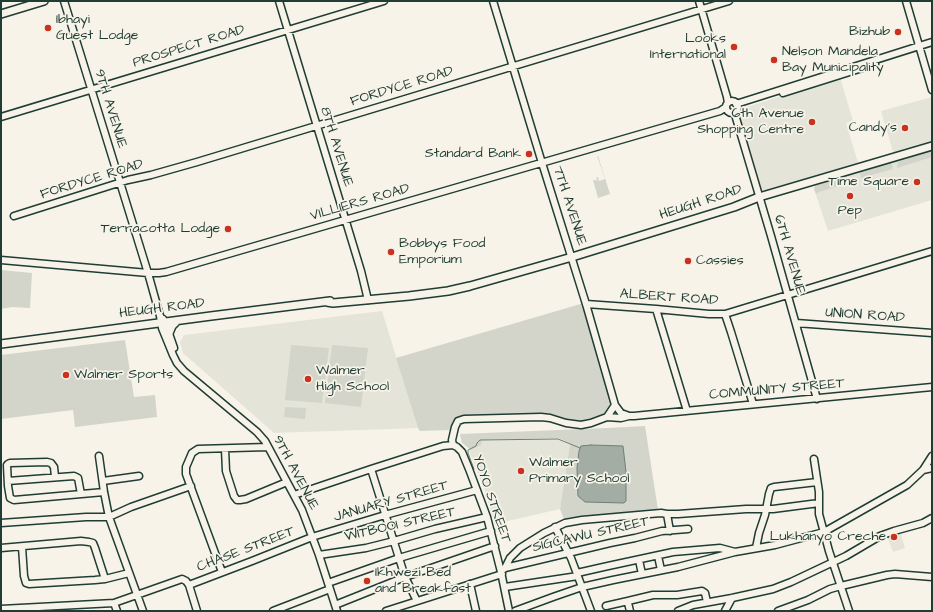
<!DOCTYPE html>
<style>
body{margin:0}
#map{position:relative;width:933px;height:612px;overflow:hidden;background:#f7f3e8;font-family:"Architects Daughter",sans-serif}
canvas{display:block}
.frame{position:absolute;inset:0;border:2px solid #1f3d34;pointer-events:none}
</style>
<div id="map">
<canvas width="933" height="612"></canvas>
<div class="frame"></div>
</div>
<script>
const g = document.querySelector('canvas').getContext('2d');
g.lineJoin = 'round';
function fillPath(path, color) {
  g.fillStyle = color;
  g.fill(path, 'evenodd');
}
function poly(rows) {
  const path = new Path2D();
  for (const r of rows) {
    if (r.length === 3) {
      path.moveTo(r[0] + r[2], r[1]);
      path.arc(r[0], r[1], r[2], 0, 2 * Math.PI);
      continue;
    }
    path.moveTo(r[0], r[1]);
    for (let i = 2; i < r.length; i += 2) path.lineTo(r[i], r[i + 1]);
  }
  return path;
}
function strokePath(path, color, width, dash) {
  g.strokeStyle = color;
  g.lineWidth = width;
  g.lineCap = dash ? 'butt' : 'round';
  g.setLineDash(dash || []);
  g.stroke(path);
}
function drawText(font, color, halo, rows, align = 'center') {
  g.font = font + ' "Architects Daughter",sans-serif';
  g.lineWidth = 3.5;
  g.setLineDash([]);
  g.textBaseline = 'middle';
  g.strokeStyle = halo;
  g.fillStyle = color;
  for (const [text, x, y, turn = 0] of rows) {
    g.save();
    g.translate(x, y);
    g.rotate((+turn || 0) * Math.PI / 180);
    g.textAlign = isNaN(turn) ? turn : align;
    if (halo) g.strokeText(text, 0, 0);
    g.fillText(text, 0, 0);
    g.restore();
  }
}
fillPath(poly([
 [840,77,853,121,846,123,859,166,767,191,763,190,761,187,742,126,740,114,741,110,744,108],
 [932,97,932,144,894,155,881,111],
 [932,149,932,200,828,231,814,189,815,186,862,170],
 [382,311,418,428,274,433,183,353,180,342,184,335],
 [559,438,570,444,560,509,495,524,485,491,469,451,480,445,482,440],
 [900,531,905,548,893,552,887,536]
]), '#e5e4d9');
fillPath(poly([
 [932,150,932,157,897,168,897,165,898,162],
 [597,156,598,156,610,194,598,198,593,180,596,180,598,181,596,178,598,177,599,181,605,179],
 [889,162,892,164,893,169,861,178,860,173,860,171],
 [839,178,841,185,819,192,816,194,814,189,815,186],
 [1,270,32,273,30,308,12,307,1,309],
 [584,303,612,401,612,407,609,413,601,417,589,421,579,422,570,421,547,414,476,415,461,417,455,422,451,430,420,431,418,428,396,358],
 [125,340,134,397,155,395,157,417,75,427,73,410,1,419,1,355],
 [291,345,329,348,322,403,285,400],
 [332,345,368,348,361,407,325,403],
 [285,407,306,408,305,419,284,417],
 [645,426,658,510,572,517,564,519,560,509,570,444,559,438,482,440,481,445,471,450,462,443,460,434,607,428]
]), '#d3d5ca');
const water = poly([
 [591,445,623,446,626,472,626,501,624,503,585,502,578,496,577,468,579,451,581,446,591,445]
]);
fillPath(water, '#a4ada3');
strokePath(water, '#6f8077', 1);
strokePath(poly([
 [473,471,474,469,468,453,468,450,476,446,477,443,480,440,558,439,580,448]
]), '#6f8077', 1);
const minor = poly([
 [64,1,148,273,160,316,162,328,173,355,177,363,184,371,257,432,265,441,302,510,319,555,337,611],
 [279,1,361,271,368,300],
 [493,1,542,163,586,304,615,405,621,413,629,416,634,416,932,387],
 [699,1,727,97,728,103],
 [906,1,932,90],
 [783,93,875,64],
 [732,107,6],
 [736,104,932,42],
 [736,112,736,118,771,236,817,399],
 [1,117,384,1],
 [14,216,128,180,151,175,197,162,729,1],
 [1,260,148,273,159,273,166,272,720,111,726,107],
 [586,304,656,309,709,314,725,314,735,311,932,251],
 [656,309,687,411],
 [725,314,731,332,753,404],
 [163,319,165,322,174,348],
 [796,323,932,333],
 [607,417,621,418,629,416],
 [453,445,452,440,455,427,458,421,464,419,541,417,550,418,566,423,581,425,591,423,607,417,615,405],
 [225,449,226,471,234,496,237,500,240,500,246,499,287,482],
 [99,456,104,492,109,517,143,611],
 [814,459,819,492,819,514,829,551,849,611],
 [371,469,405,577,417,601],
 [923,470,932,468],
 [55,477,54,467,51,463,47,462,10,463,8,464,7,465,8,486,10,498,14,500,104,492],
 [8,481,74,476,78,478,81,494],
 [103,481,139,476],
 [294,495,371,469,443,446,453,445,457,447,462,452,469,469,487,517,501,572,509,611],
 [667,514,670,531],
 [1,523,86,517,109,517,131,507,191,486],
 [555,527,571,558,591,611],
 [22,547,24,576,26,583,29,584,95,580,105,579,129,573],
 [1,548,81,541,89,542,93,543,95,548,105,579],
 [756,548,759,533,765,515,769,494,771,488,774,487,817,482],
 [319,555,366,548,394,541,435,529,487,517],
 [658,556,661,570],
 [639,560,642,574],
 [505,568,510,558,520,548,544,533,565,523,582,520,661,513,667,514,678,514,746,509,773,509,819,503],
 [504,569,505,568,610,543,635,538,662,531,688,529],
 [222,572,186,474,186,467,192,453,198,449,268,447],
 [577,573,608,566,673,552,720,548,735,552],
 [328,583,399,558,491,531],
 [470,584,476,611],
 [189,585,252,561,312,537,385,515,477,490],
 [505,587,578,576],
 [114,603,117,611],
 [335,605,405,577,495,546],
 [606,606,628,601],
 [1,609,114,603,182,579,186,581,189,585,197,611],
 [273,611,330,589],
 [386,611,502,574],
 [515,611,553,597,582,587,613,580,678,567,735,552,775,545,824,532,907,485,923,470,932,456],
 [630,611,628,603,628,601,653,595,677,595,702,591,705,593,707,602],
 [678,611,693,605,732,598,773,589,791,582,846,556,880,536,894,531,923,523,932,518],
 [725,611,732,598],
 [778,611,808,600,830,589,841,586,887,575,895,574,932,577]
]);
const major = poly([
 [1,14,44,1],
 [327,302,333,303,409,296,448,291,470,286,572,257,734,207,759,197,932,146],
 [169,333,172,326,177,321],
 [1,344,211,316,330,301]
]);
strokePath(minor, '#1f3d34', 9);
strokePath(major, '#1f3d34', 10);
strokePath(minor, '#f7f3e8', 6);
strokePath(major, '#f7f3e8', 7);
for (const [x, y, r, color] of [
 [48,28,4,"#c8321e"],
 [898,32,4,"#c8321e"],
 [734,47,4,"#c8321e"],
 [774,60,4,"#c8321e"],
 [812,122,4,"#c8321e"],
 [905,128,4,"#c8321e"],
 [529,154,4,"#c8321e"],
 [917,182,4,"#c8321e"],
 [850,196,4,"#c8321e"],
 [228,229,4,"#c8321e"],
 [391,252,4,"#c8321e"],
 [688,261,4,"#c8321e"],
 [66,375,4,"#c8321e"],
 [308,379,4,"#c8321e"],
 [521,471,4,"#c8321e"],
 [894,537,4,"#c8321e"],
 [367,581,4,"#c8321e"]
]) {
  const dot = new Path2D();
  dot.arc(x, y, r, 0, 2 * Math.PI);
  g.fillStyle = color;
  g.fill(dot);
  strokePath(dot, '#f7f3e8', 1.5);
}
drawText('14px', '#1f3d34', '#f7f3e8', [
 ["Ibhayi",56,20],
 ["Guest Lodge",56,36],
 ["Bizhub",890,32,"right"],
 ["Looks",726,39,"right"],
 ["International",726,55,"right"],
 ["Nelson Mandela",782,52],
 ["Bay Municipality",782,68],
 ["6th Avenue",804,114,"right"],
 ["Shopping Centre",804,130,"right"],
 ["Candy's",897,128,"right"],
 ["Standard Bank",521,154,"right"],
 ["Time Square",909,182,"right"],
 ["Pep",850,211,"center"],
 ["Terracotta Lodge",220,229,"right"],
 ["Bobbys Food",399,244],
 ["Emporium",399,260],
 ["Cassies",696,261],
 ["Walmer",316,371],
 ["High School",316,387],
 ["Walmer Sports",74,375],
 ["Walmer",529,463],
 ["Primary School",529,479],
 ["Lukhanyo Creche",886,537,"right"],
 ["Ikhwezi Bed",375,573],
 ["and Breakfast",375,589]
], 'left');
drawText('14px', '#1f3d34', '#f7f3e8', [
 ["PROSPECT ROAD",189,47,-17],
 ["FORDYCE ROAD",402,87,-17],
 ["9TH AVENUE",110,109,73],
 ["8TH AVENUE",336,147,73],
 ["FORDYCE ROAD",92,180,-17],
 ["VILLIERS ROAD",360,203,-16],
 ["HEUGH ROAD",701,203,-18],
 ["7TH AVENUE",569,206,72],
 ["6TH AVENUE",789,255,74],
 ["ALBERT ROAD",669,298,4],
 ["HEUGH ROAD",162,309,-7],
 ["UNION ROAD",865,316,4],
 ["COMMUNITY STREET",777,390,-5],
 ["9TH AVENUE",295,473,62],
 ["YOYO STREET",491,499,71],
 ["JANUARY STREET",391,502,-16],
 ["WITBOOI STREET",400,525,-13],
 ["SIGCAWU STREET",591,535,-13],
 ["CHASE STREET",246,550,-21]
]);
</script>
